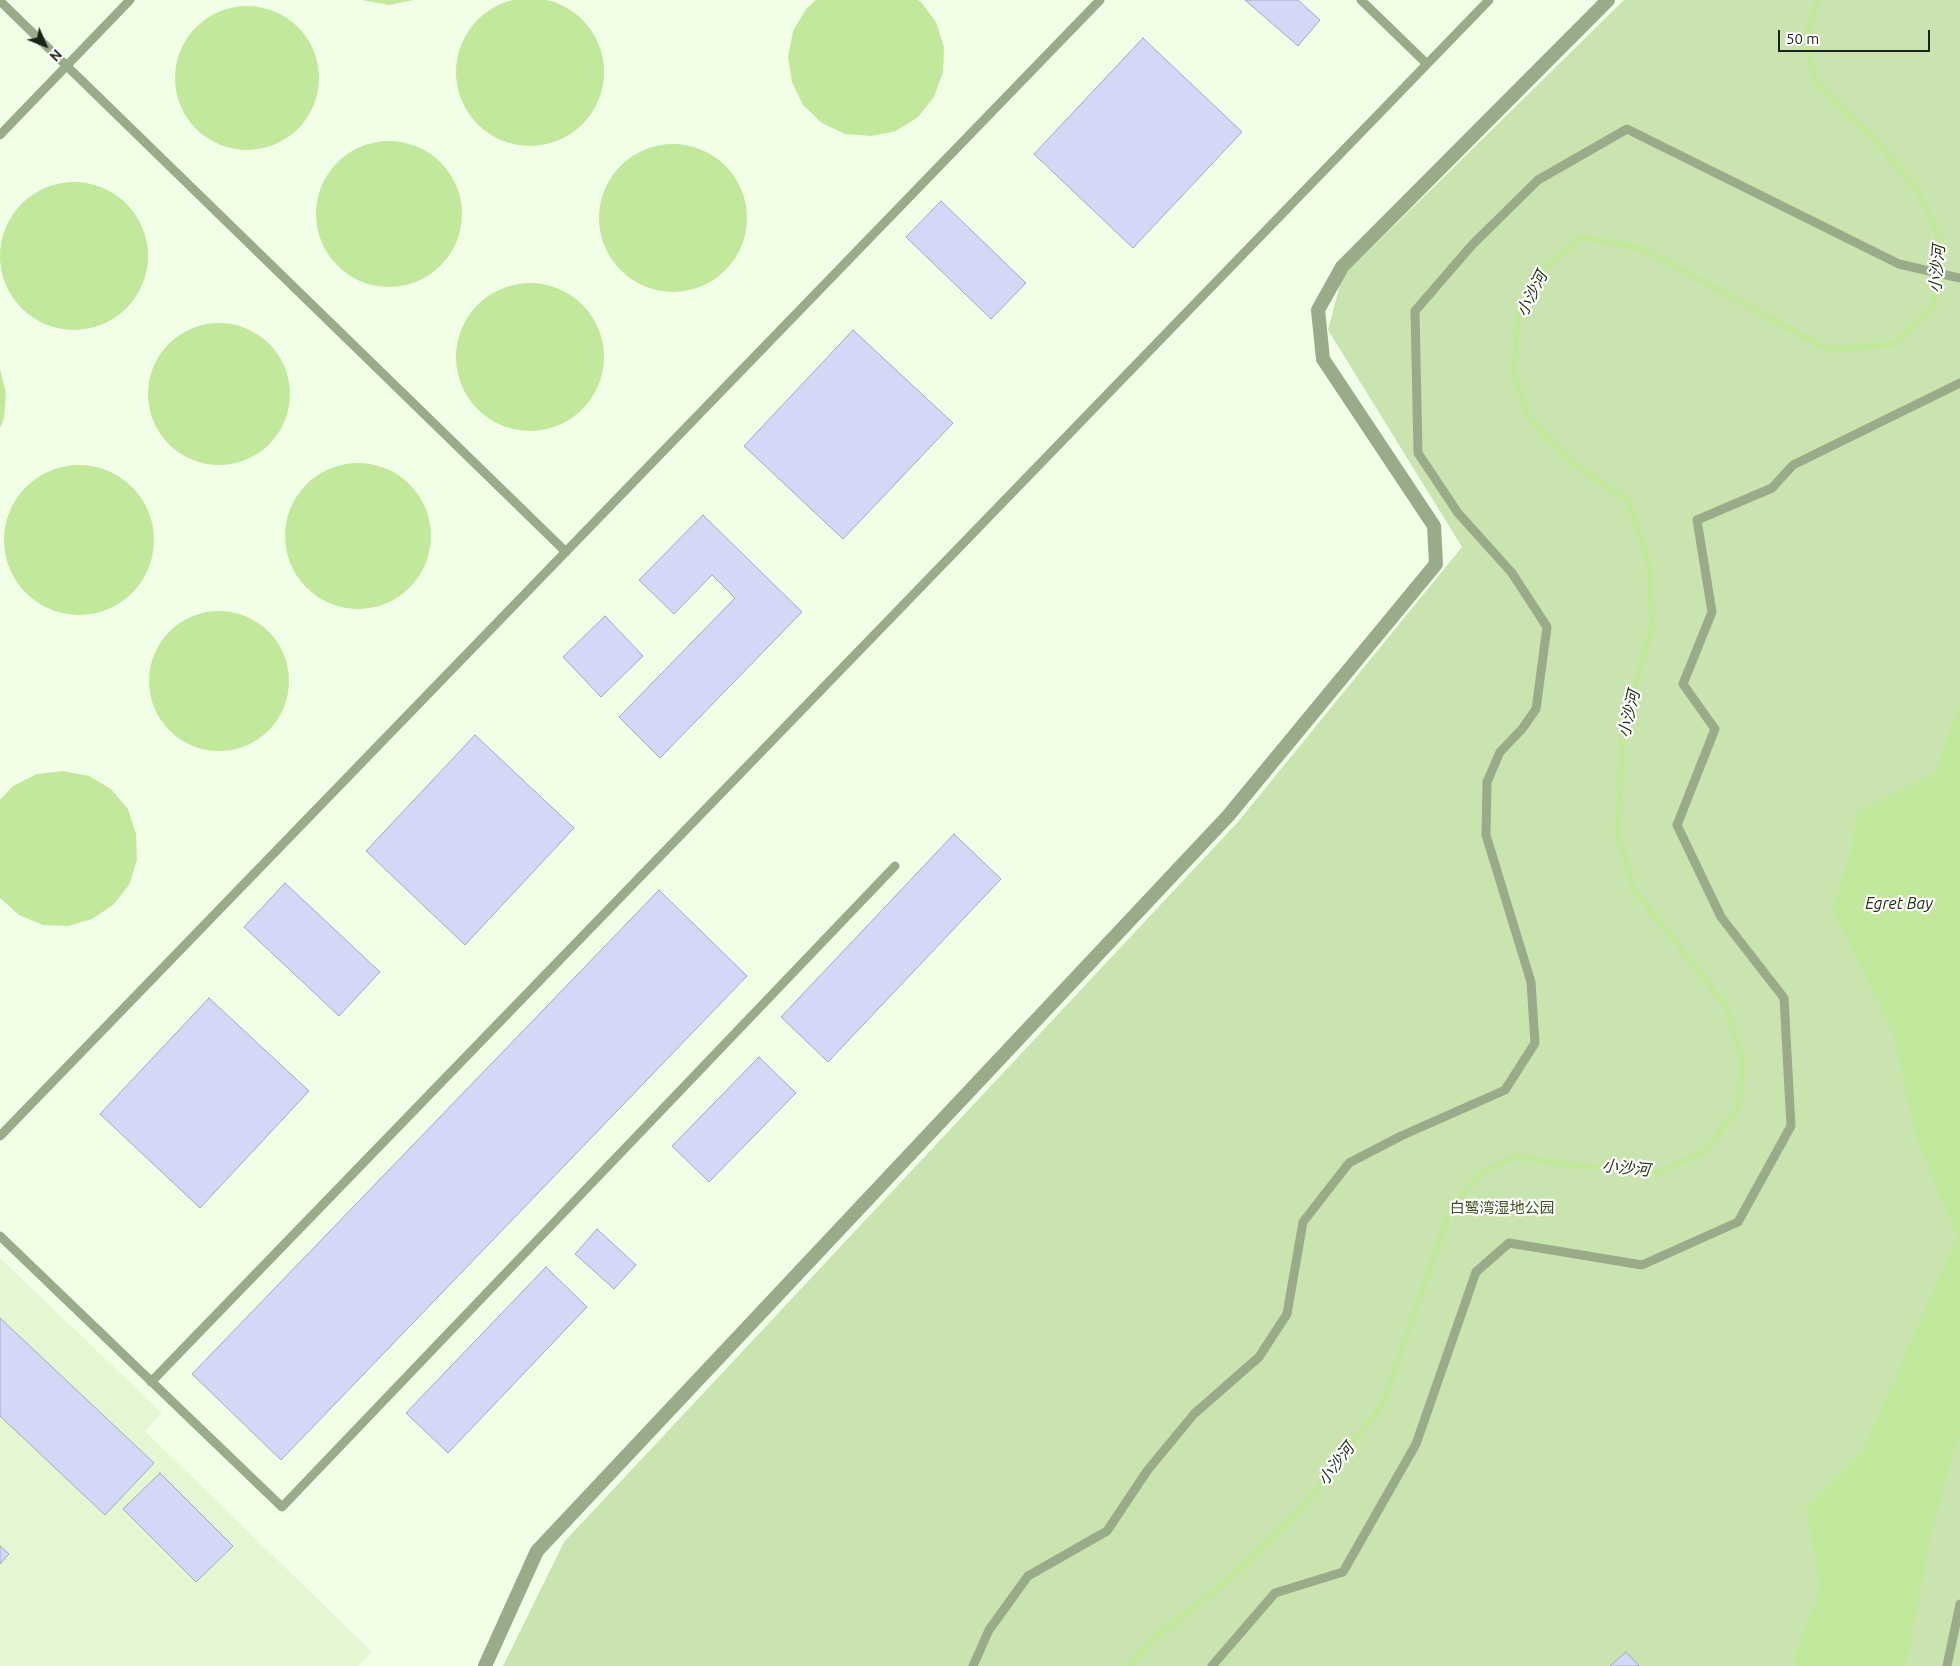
<!DOCTYPE html>
<meta charset="utf-8">
<style>
body{margin:0}
#map{position:relative;width:1960px;height:1666px;overflow:hidden;background:#f2ffe7;font-family:Ubuntu,sans-serif}
canvas{display:block}
.north{position:absolute;left:20px;top:20px;width:50px;height:50px;-webkit-text-stroke:4px #fff;paint-order:stroke;rotate:134deg;font-size:14px;font-weight:700;line-height:20px;text-align:center;color:#1d2218}
.north::after{content:'';display:block;margin:auto;width:18px;height:22px;background:#1d2218;clip-path:polygon(50% 0,100% 100%,50% 72%,0 100%)}
.scale{position:absolute;left:1778px;top:30px;width:152px;height:22px;box-sizing:border-box;border:2px solid #1d2218;border-top:0;padding-left:6px;font-size:15px;line-height:18px;white-space:nowrap;color:#1d2218;-webkit-text-stroke:4px #fff;paint-order:stroke}
</style>
<div id="map">
<canvas width="1960" height="1666"></canvas>
<div class="north">N</div>
<div class="scale">50 m</div>
</div>
<script>
const g = document.querySelector('canvas').getContext('2d');
g.lineJoin = 'round';
function fillPath(path, color) {
  g.fillStyle = color;
  g.fill(path, 'evenodd');
}
function poly(rows) {
  const path = new Path2D();
  for (const r of rows) {
    if (r.length === 3) {
      path.moveTo(r[0] + r[2], r[1]);
      path.arc(r[0], r[1], r[2], 0, 2 * Math.PI);
      continue;
    }
    path.moveTo(r[0], r[1]);
    for (let i = 2; i < r.length; i += 2) path.lineTo(r[i], r[i + 1]);
  }
  return path;
}
function strokePath(path, color, width, dash) {
  g.strokeStyle = color;
  g.lineWidth = width;
  g.lineCap = dash ? 'butt' : 'round';
  g.setLineDash(dash || []);
  g.stroke(path);
}
function drawText(font, color, halo, rows, align = 'center') {
  g.font = font + ' Ubuntu,"Noto Sans SC",sans-serif';
  g.lineWidth = 4.5;
  g.setLineDash([]);
  g.textBaseline = 'middle';
  g.strokeStyle = halo;
  g.fillStyle = color;
  for (const [text, x, y, turn = 0] of rows) {
    g.save();
    g.translate(x, y);
    g.rotate((+turn || 0) * Math.PI / 180);
    g.textAlign = isNaN(turn) ? turn : align;
    if (halo) g.strokeText(text, 0, 0);
    g.fillText(text, 0, 0);
    g.restore();
  }
}
fillPath(poly([
 [0,1258,162,1413,145,1431,372,1652,359,1666,0,1666]
]), '#e4f7d2');
fillPath(poly([
 [1624,0,1960,0,1960,1666,503,1666,564,1542,1237,823,1462,547,1328,330,1342,277]
]), '#cae4b0');
fillPath(poly([
 [530,72,74],
 [362,0,414,0,389,5],
 [816,0,918,0,921,2,936,22,944,47,943,72,934,97,918,117,896,131,871,136,845,134,822,123,803,105,792,82,788,57,793,31,806,9],
 [247,78,72],
 [389,214,73],
 [673,218,74],
 [74,256,74],
 [530,357,74],
 [219,394,71],
 [0,369,6,393,4,418,0,428],
 [358,536,73],
 [79,540,75],
 [219,681,70],
 [1960,703,1960,1430,1932,1531,1906,1666,1797,1666,1795,1655,1820,1589,1806,1506,1864,1448,1957,1237,1916,1138,1893,1034,1833,910,1852,847,1856,812,1935,773],
 [63,771,89,776,111,789,128,809,136,834,137,860,129,885,113,905,92,919,68,926,43,925,19,915,0,898,0,800,13,786,37,774]
]), '#c2e89b');
strokePath(poly([
 [1130,1666,1151,1641,1220,1587,1296,1515,1383,1404,1451,1207,1481,1173,1515,1156,1570,1165,1657,1172,1704,1152,1738,1108,1743,1065,1727,1007,1634,890,1618,835,1623,729,1652,627,1649,563,1628,500,1572,463,1529,418,1514,376,1518,314,1544,268,1583,237,1643,249,1829,350,1894,344,1933,307,1942,244,1918,191,1874,139,1816,83,1805,41,1817,2,1820,0]
]), '#c2e89b', 6);
const building = poly([
 [1245,0,1298,0,1320,20,1298,46,1245,0],
 [1143,38,1242,132,1133,248,1034,154,1143,38],
 [941,201,1026,283,991,319,906,237,941,201],
 [853,330,953,423,843,539,744,446,853,330],
 [703,515,802,612,660,758,619,717,735,598,712,575,674,614,639,580,703,515],
 [605,616,643,656,601,697,563,657,605,616],
 [475,735,574,828,465,945,366,851,475,735],
 [954,834,1001,879,828,1062,781,1017,954,834],
 [285,883,380,972,339,1016,244,927,285,883],
 [659,890,747,976,281,1460,192,1374,659,890],
 [209,998,309,1091,200,1208,100,1114,209,998],
 [759,1057,796,1093,709,1182,672,1146,759,1057],
 [597,1229,636,1265,614,1289,575,1254,597,1229],
 [546,1267,587,1307,448,1453,406,1413,546,1267],
 [0,1318,154,1463,105,1515,0,1416,0,1318],
 [160,1473,233,1546,196,1582,123,1509,160,1473],
 [0,1546,9,1554,0,1564,0,1546],
 [1626,1652,1639,1666,1610,1666,1626,1652]
]);
fillPath(building, '#d4d8f7');
strokePath(building, '#a4a7c5', 1);
strokePath(poly([
 [1361,0,1427,64],
 [0,1,566,552],
 [0,135,130,0],
 [0,1136,1100,0],
 [0,1236,282,1507,895,866],
 [151,1382,1489,0],
 [973,1666,989,1630,1028,1576,1107,1531,1147,1471,1194,1414,1259,1357,1287,1314,1303,1222,1349,1163,1401,1136,1505,1090,1535,1043,1531,982,1486,835,1487,782,1500,752,1522,729,1536,709,1547,627,1512,573,1458,513,1418,453,1415,311,1472,245,1538,180,1627,129,1899,264,1960,278],
 [1212,1666,1275,1593,1343,1572,1416,1444,1476,1272,1509,1243,1642,1265,1738,1222,1791,1126,1784,998,1721,917,1677,825,1715,729,1683,684,1712,612,1697,520,1772,488,1793,465,1960,383],
 [1947,1666,1960,1604]
]), '#9aab8a', 9);
strokePath(poly([
 [485,1666,537,1551,1228,816,1436,564,1434,526,1323,359,1318,310,1342,267,1608,0]
]), '#9aab8a', 14);
drawText('15px', '#3a511c', '#fff', [
 ["白鹭湾湿地公园",1502,1208]
]);
drawText('italic 16px', '#223011', '#fff', [
 ["小沙河",1937,269,-85],
 ["小沙河",1532,294,-63],
 ["小沙河",1629,714,-77],
 ["Egret Bay",1899,904],
 ["小沙河",1626,1168,6],
 ["小沙河",1336,1464,-52]
]);
</script>
